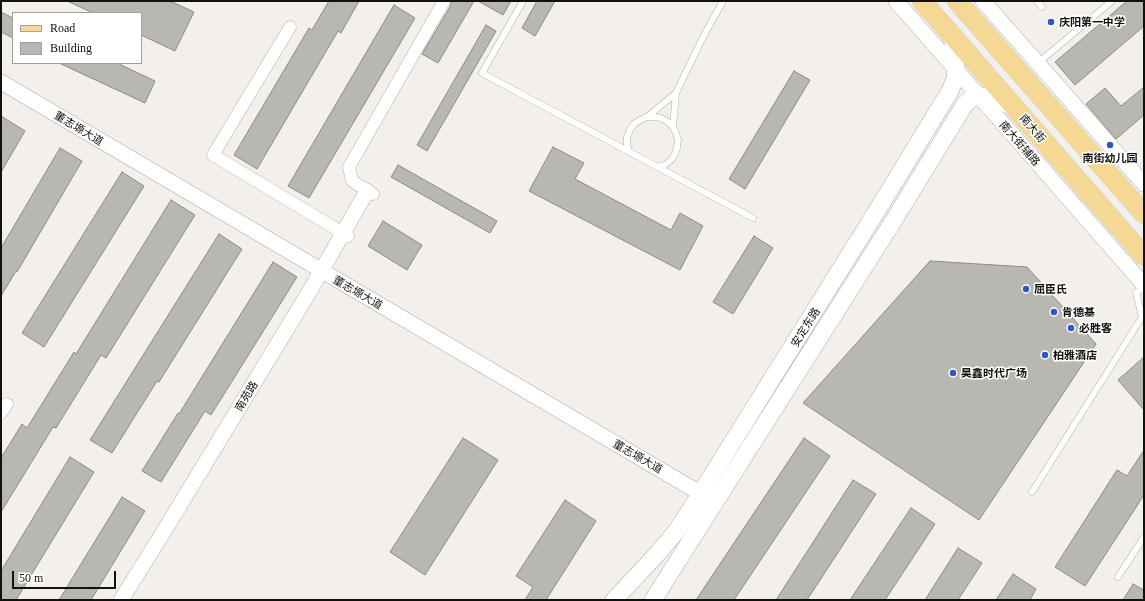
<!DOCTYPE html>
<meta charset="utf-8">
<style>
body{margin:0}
#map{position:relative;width:1145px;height:601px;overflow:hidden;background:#f3f0eb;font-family:Georgia,serif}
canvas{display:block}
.frame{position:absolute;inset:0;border:2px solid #12110f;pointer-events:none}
.legend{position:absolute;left:12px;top:12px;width:130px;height:52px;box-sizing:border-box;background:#fff;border:1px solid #a0a09f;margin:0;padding:5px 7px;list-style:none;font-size:12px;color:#12110f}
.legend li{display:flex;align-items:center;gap:8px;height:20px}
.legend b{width:20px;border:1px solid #a0a09f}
.scale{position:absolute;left:12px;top:571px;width:104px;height:18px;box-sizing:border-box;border:2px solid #12110f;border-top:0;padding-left:5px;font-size:12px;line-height:14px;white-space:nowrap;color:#12110f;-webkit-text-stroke:3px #fff;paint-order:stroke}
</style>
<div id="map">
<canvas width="1145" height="601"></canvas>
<div class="frame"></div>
<ul class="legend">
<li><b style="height:5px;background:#f4d894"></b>Road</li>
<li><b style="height:11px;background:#b9b7b2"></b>Building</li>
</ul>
<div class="scale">50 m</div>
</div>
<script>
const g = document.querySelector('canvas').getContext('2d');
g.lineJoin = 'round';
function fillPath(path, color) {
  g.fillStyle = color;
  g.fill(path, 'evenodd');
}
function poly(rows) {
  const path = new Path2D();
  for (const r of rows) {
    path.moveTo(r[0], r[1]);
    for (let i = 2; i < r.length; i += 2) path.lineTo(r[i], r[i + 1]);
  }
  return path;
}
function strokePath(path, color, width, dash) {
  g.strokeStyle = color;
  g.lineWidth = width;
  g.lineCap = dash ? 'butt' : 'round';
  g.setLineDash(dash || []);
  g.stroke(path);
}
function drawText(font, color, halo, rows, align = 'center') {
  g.font = font + ' Georgia,"Noto Sans SC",serif';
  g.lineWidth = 3;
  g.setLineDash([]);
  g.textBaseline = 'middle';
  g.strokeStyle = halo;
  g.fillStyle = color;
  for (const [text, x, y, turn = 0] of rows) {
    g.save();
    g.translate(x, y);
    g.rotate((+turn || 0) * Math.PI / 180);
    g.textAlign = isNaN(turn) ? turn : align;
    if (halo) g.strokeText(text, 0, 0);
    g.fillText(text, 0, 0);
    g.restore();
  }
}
const building = poly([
 [67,1,170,1,194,12,175,51,141,35,141,13,93,13,67,1],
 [329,1,359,1,341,33,338,31,257,169,234,155,309,28,312,30,329,1],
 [451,1,474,1,438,63,422,54,451,5,451,1],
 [478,1,511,1,503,15,478,1],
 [537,1,555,1,535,36,522,28,537,1],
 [1127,1,1144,1,1144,26,1075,85,1055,62,1127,1],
 [394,5,415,18,309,198,288,186,394,5],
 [1,12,13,18,13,38,1,32,1,12],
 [486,25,496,31,427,151,417,145,486,25],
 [59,63,117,63,155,81,145,103,59,63],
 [794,71,810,80,745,189,729,179,794,71],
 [1144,87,1144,115,1116,139,1086,104,1105,88,1121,106,1144,87],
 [1,116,25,131,1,172,1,116],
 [553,147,584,163,575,179,671,230,680,213,703,226,680,270,529,191,553,147],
 [60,148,82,161,17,272,16,271,1,296,1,248,60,148],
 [398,165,497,221,490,233,391,177,398,165],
 [122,172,144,186,44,347,22,333,122,172],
 [171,200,195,215,106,358,101,355,56,428,53,427,1,512,1,458,22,424,27,428,74,352,76,354,171,200],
 [383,221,422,245,407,270,368,246,383,221],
 [219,234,242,249,159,382,157,381,112,453,90,440,219,234],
 [754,236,773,248,733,314,713,302,754,236],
 [930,261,1027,267,1096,344,979,520,803,403,930,261],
 [273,262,297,277,211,415,205,411,161,482,142,471,178,413,179,414,273,262],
 [1144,357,1144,410,1118,380,1144,357],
 [463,438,498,460,425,575,390,552,463,438],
 [804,438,830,456,734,600,696,600,804,438],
 [1144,450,1144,495,1085,586,1055,567,1117,470,1127,476,1144,450],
 [70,457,94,472,16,600,1,600,1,571,70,457],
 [853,480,876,494,807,600,776,600,853,480],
 [122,497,145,511,91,600,59,600,122,497],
 [565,500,596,521,546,600,525,600,533,587,516,576,565,500],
 [911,508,935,524,885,600,850,600,911,508],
 [958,548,982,563,958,600,925,600,958,548],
 [1013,574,1036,589,1030,600,996,600,1013,574],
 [1133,584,1144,590,1144,600,1123,600,1133,584]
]);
fillPath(building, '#b9b7b2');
strokePath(building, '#8c8a85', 1);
const service = poly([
 [523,1,482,73,753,218],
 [1037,1,1042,7],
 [1038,63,1112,1],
 [647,117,676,93],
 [673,127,676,93,703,37,723,1],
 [629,151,627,144,627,137,630,130,634,124,640,120,647,117,654,117,661,118,668,122,673,127,676,133,678,140,677,148,675,154,671,160,665,165,658,167],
 [1032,492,1142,317,1136,292,1144,289],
 [1118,577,1144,537]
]);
const minor = poly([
 [290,27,213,155,348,236],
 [373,194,352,181,349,167,444,1],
 [1,413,7,404]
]);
const tertiary = poly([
 [896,1,1144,285],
 [983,1,1144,184],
 [1,82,710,499],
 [121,600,169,523,311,289,367,191]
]);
const secondary = poly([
 [614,600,658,553,675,533,689,512,878,209,950,91,955,79,956,67,952,35],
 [653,600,894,220,965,104,972,98,981,96,994,98,1005,103,1014,108]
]);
const primary = poly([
 [922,1,1144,256],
 [957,1,1144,214]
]);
strokePath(service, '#b0aea9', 7);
strokePath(minor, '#b0aea9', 13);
strokePath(tertiary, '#b0aea9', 16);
strokePath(secondary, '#b0aea9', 18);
strokePath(primary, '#cbcbca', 20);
strokePath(service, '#fff', 6);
strokePath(minor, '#fff', 12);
strokePath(tertiary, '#fff', 15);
strokePath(secondary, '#fff', 17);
strokePath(primary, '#f4d894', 19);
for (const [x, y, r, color] of [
 [1051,22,4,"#3356c7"],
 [1110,145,4,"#3356c7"],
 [1026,289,4,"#3356c7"],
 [1054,312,4,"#3356c7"],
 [1071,328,4,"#3356c7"],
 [1045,355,4,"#3356c7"],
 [953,373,4,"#3356c7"]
]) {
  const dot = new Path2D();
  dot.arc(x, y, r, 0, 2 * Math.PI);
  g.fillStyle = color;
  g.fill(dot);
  strokePath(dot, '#fff', 1.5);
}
drawText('bold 11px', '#12110f', '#fff', [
 ["庆阳第一中学",1059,22],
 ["南街幼儿园",1110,158,"center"],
 ["屈臣氏",1034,289],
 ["肯德基",1062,312],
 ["必胜客",1079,328],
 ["柏雅酒店",1053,355],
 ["昊鑫时代广场",961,373]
], 'left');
drawText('11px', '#12110f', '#fff', [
 ["董志塬大道",79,128,31],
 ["南大街",1033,128,49],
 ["南大街辅路",1020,143,49],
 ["董志塬大道",358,292,30],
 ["安定东路",805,327,-58],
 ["南苑路",246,396,-59],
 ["董志塬大道",638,456,30]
]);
</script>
